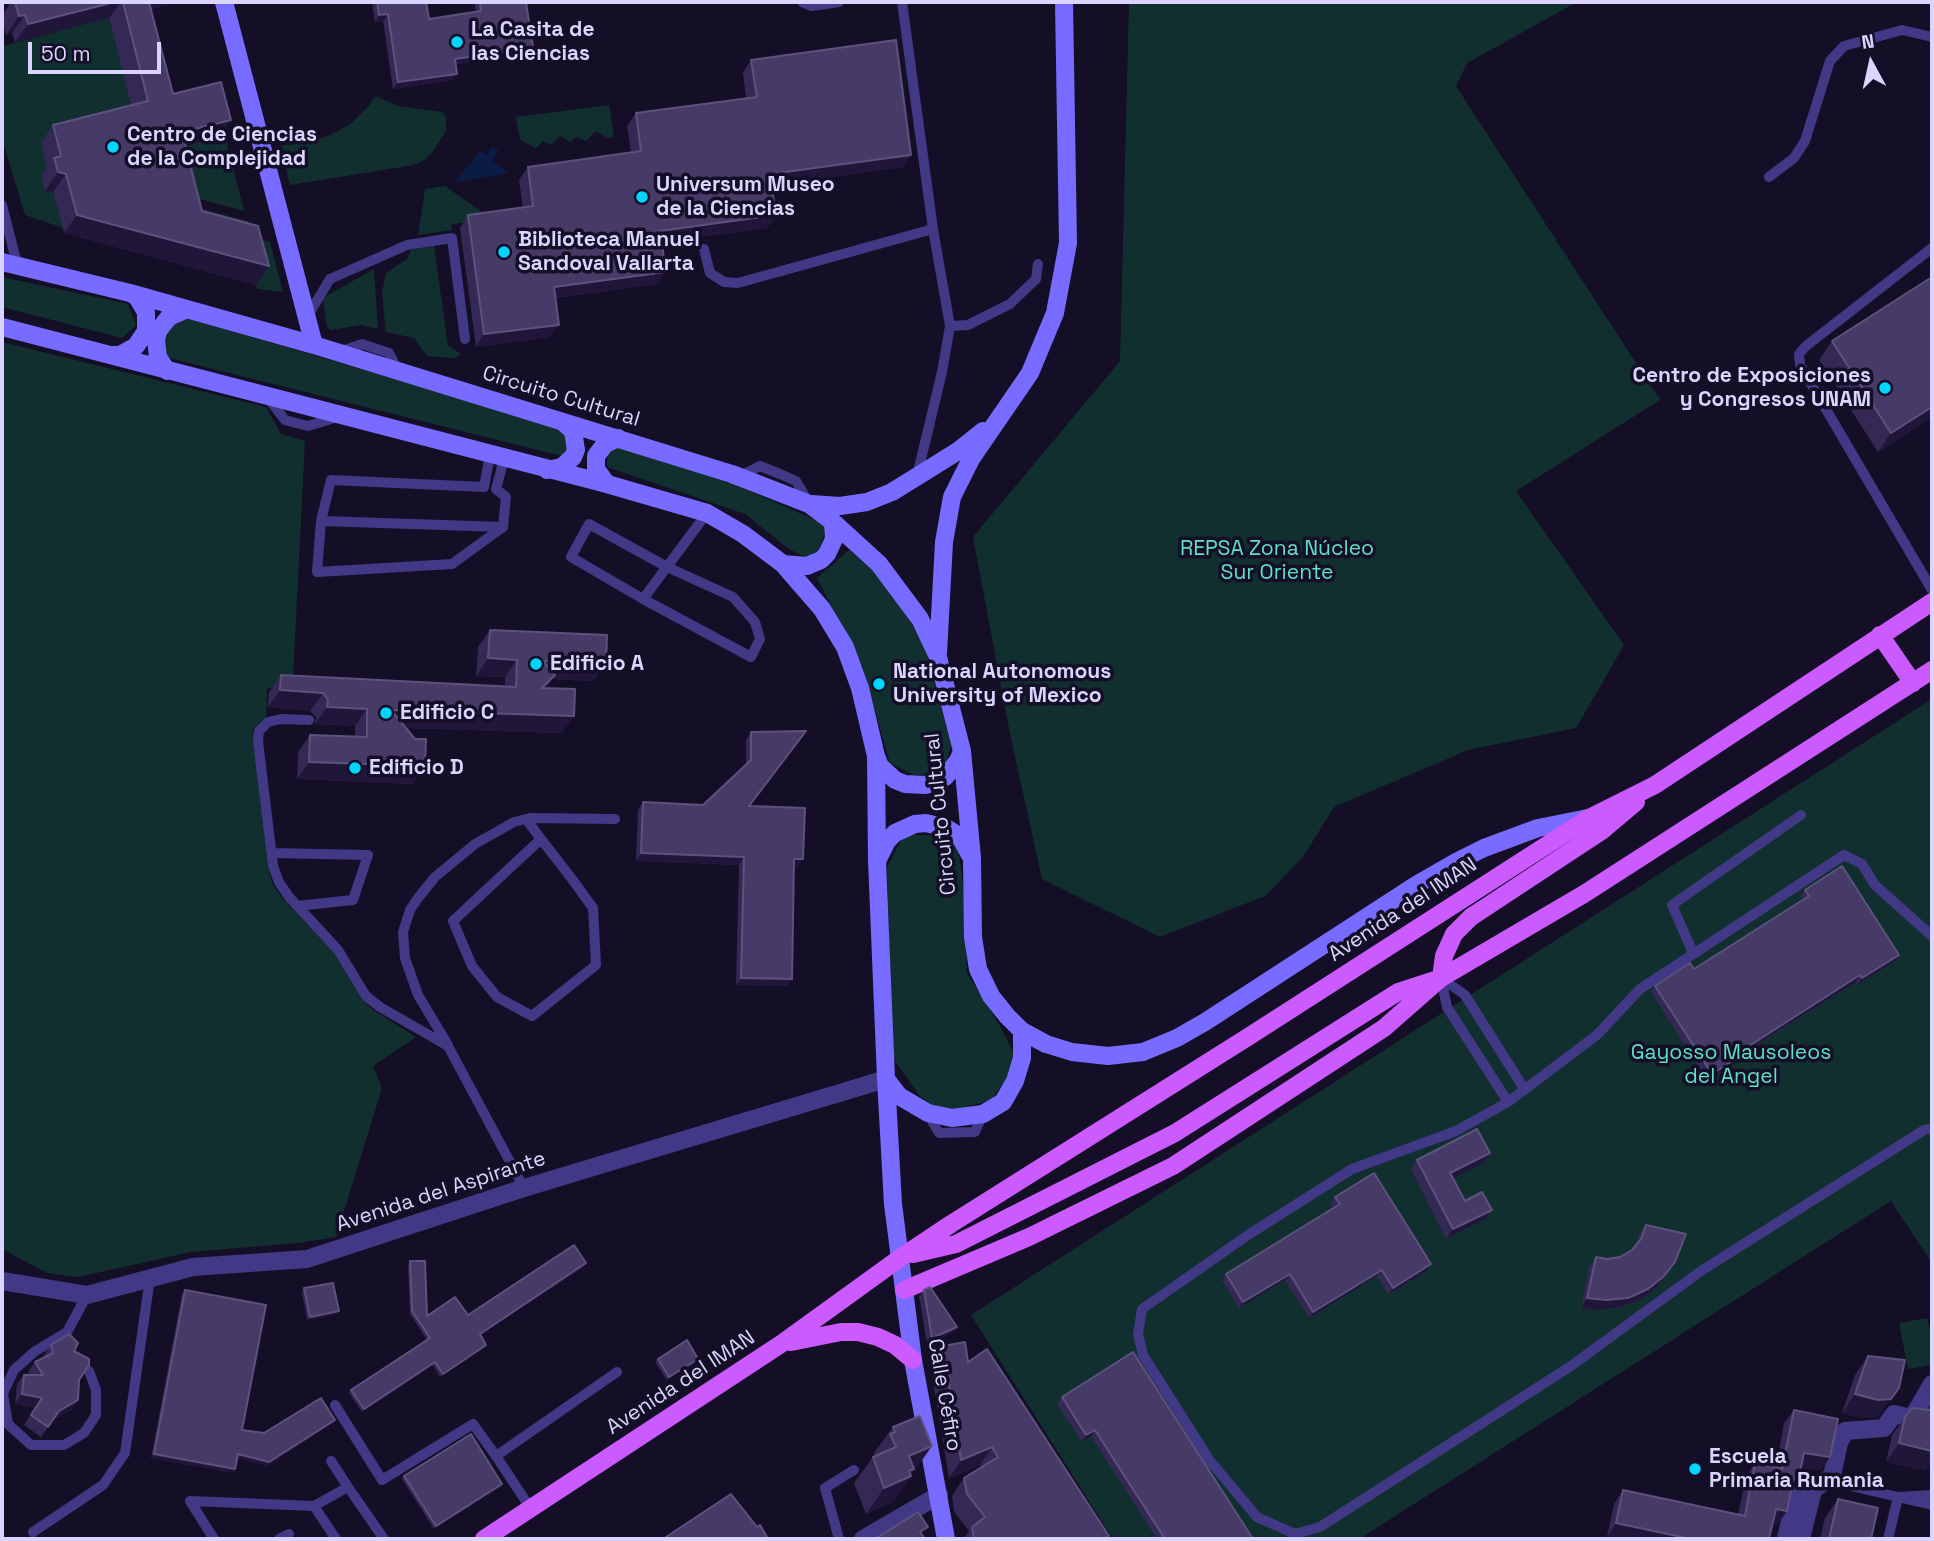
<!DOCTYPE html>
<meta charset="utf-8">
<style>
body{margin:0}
#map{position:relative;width:1934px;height:1541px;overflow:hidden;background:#140f26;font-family:"Space Grotesk",sans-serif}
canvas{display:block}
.frame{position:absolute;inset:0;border:4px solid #dbd4ff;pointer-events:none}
.north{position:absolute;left:1836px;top:28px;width:70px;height:70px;-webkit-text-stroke:5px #140f26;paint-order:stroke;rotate:352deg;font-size:19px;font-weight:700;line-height:28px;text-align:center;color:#dbd4ff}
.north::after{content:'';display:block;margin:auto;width:24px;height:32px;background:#dbd4ff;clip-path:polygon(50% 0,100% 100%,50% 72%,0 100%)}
.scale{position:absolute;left:28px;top:42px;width:133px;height:32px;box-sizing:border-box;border:4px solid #dbd4ff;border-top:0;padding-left:9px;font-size:21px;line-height:24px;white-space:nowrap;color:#dbd4ff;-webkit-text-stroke:5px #140f26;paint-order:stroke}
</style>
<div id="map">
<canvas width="1934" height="1541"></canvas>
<div class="frame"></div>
<div class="north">N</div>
<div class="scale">50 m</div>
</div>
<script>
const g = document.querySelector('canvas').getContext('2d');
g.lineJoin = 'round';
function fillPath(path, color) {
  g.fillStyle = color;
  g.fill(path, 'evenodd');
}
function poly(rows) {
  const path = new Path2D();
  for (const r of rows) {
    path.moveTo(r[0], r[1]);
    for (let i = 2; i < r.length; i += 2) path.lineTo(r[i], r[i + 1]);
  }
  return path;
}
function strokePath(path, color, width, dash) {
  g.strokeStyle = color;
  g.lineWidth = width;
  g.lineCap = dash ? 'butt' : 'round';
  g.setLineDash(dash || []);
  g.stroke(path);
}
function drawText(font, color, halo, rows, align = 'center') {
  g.font = font + ' "Space Grotesk",sans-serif';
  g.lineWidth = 7;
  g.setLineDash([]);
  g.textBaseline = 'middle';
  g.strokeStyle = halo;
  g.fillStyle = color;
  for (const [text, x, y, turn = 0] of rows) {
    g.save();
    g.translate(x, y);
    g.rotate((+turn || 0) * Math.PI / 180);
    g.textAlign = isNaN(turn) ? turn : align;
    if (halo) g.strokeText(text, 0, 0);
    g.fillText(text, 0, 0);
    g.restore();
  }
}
fillPath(poly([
 [1129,2,1577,2,1467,63,1456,86,1660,400,1516,491,1624,645,1576,728,1468,750,1334,807,1303,857,1265,896,1160,937,1042,879,1010,734,973,537,1120,361],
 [109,18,135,119,48,174,45,190,53,192,63,228,25,215,2,139,2,46],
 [375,96,398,106,442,112,446,117,446,131,432,153,424,160,414,165,290,185,280,146,317,140,332,134,349,125,368,107],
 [609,105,614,137,607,138,596,131,586,141,577,137,570,142,560,136,551,145,543,141,536,148,520,140,516,117],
 [225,136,244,211,181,194,169,150],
 [445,186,492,219,451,224,452,230,418,235,425,189],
 [183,204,248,221,252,237,270,242,283,292,257,289,245,244],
 [434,246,448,346,461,354,455,358,427,356,414,338,386,332,382,293,386,273,407,259,411,250],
 [374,269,378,329,361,325,331,330,327,327,323,300,326,296],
 [2,277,128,304,136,325,122,338,2,307],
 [189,319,567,429,571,446,566,457,169,358,161,344,168,327],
 [2,342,266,407,281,434,305,441,293,678,267,689,266,717,253,729,268,868,273,885,284,900,333,952,363,1000,373,1010,416,1037,373,1066,382,1088,336,1237,298,1243,191,1252,78,1277,47,1273,2,1249],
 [618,442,731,483,827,525,820,548,807,558,789,549,745,514,607,467,607,450],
 [849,550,872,570,888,590,911,623,926,652,951,745,946,763,932,774,914,775,890,763,862,666,817,578],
 [1932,699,1932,1263,1891,1201,1359,1539,1113,1539,971,1315],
 [904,835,935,835,958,846,964,895,967,973,1000,1026,1015,1056,1005,1081,991,1100,958,1109,937,1109,920,1096,893,1058,887,867],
 [1927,1318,1932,1341,1932,1365,1908,1369,1899,1323]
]), '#122f30');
fillPath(poly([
 [493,146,499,151,492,161,509,173,455,182,480,151,486,155]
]), '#0a1b44');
strokePath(poly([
 [802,2,812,6,839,2],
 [902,2,933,229,950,326,942,372,917,476],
 [1769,177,1794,158,1805,141,1830,61,1844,46,1902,30,1932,37],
 [2,205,17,264],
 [1932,248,1806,346,1799,354,1800,365,1932,590],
 [704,249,710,273,724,282,738,283,933,229],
 [307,317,330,279,407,245,452,238,465,339],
 [950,326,968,325,1010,304,1036,279,1038,264],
 [342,351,362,344,389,353,398,370],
 [268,398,285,420,296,423,308,426,338,417],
 [490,455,484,487,331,480,321,521,317,572,452,564,503,527,506,497,496,489,504,459],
 [740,476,760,466,780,474,796,481,809,503],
 [321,521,503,527],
 [589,524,667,567,733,597,755,622,760,639,751,657,643,599,571,557,589,524],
 [643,599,707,513],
 [309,720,281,719,268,722,259,731,258,741,273,866,279,882,289,897,338,950,366,996,380,1007,448,1046,524,1188],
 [526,819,541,839,572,879,593,908,596,965,532,1016,497,997,472,966,453,921,541,839],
 [272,853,368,855,353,900,297,906],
 [1932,936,1875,885,1862,864,1844,855,1640,989,1597,1035,1508,1102,1456,1131,1352,1169,1248,1235,1142,1309,1138,1334,1143,1355,1210,1461,1257,1517,1295,1534,1320,1527,1571,1366,1701,1271,1924,1130,1932,1128],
 [1693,953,1672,905,1801,815],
 [1441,978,1465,995,1525,1090],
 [1441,978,1447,1007,1508,1102],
 [448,1045,418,995,405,958,403,932,410,910,418,898,435,877,475,844,514,822,530,818,615,819],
 [928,1114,939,1133,975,1132,983,1114],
 [87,1295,67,1332,34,1352,14,1370,3,1393,8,1424,31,1445,64,1445,84,1433,96,1415,96,1390,89,1371],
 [335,1405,382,1480,473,1424,496,1456],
 [331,1461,348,1487],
 [1855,1487,1932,1505],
 [314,1506,348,1487,384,1539],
 [531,1509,496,1456,617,1372],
 [33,1532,103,1485,125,1453,150,1278],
 [214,1539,190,1501,314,1506,336,1539],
 [279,1539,289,1534],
 [839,1539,825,1488,854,1470],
 [1888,1539,1898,1497,1932,1495]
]), '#413985', 10);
strokePath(poly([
 [2,1281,87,1295,193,1267,307,1259,524,1188,886,1079],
 [863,1539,939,1495],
 [1786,1539,1795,1497,1801,1491,1813,1490],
 [1801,1539,1813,1490,1832,1476,1839,1443,1845,1431,1884,1428,1894,1414,1912,1418,1932,1384]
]), '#413985', 18);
strokePath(poly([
 [224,2,314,345],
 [2,262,130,293,314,345,732,474,809,504,833,522,879,564,920,619,938,657,962,751,972,858,973,937,978,969,991,996,1007,1016,1022,1031,1046,1044,1072,1052,1108,1056,1143,1052,1177,1038,1205,1022,1416,885,1456,862,1484,848,1538,828,1588,818],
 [2,327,607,484,707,513,743,534,783,564,822,609,845,647,860,688,876,756,877,860,886,1079,893,1204,913,1360,946,1539],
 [112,355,120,355,136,346,146,331,146,312,137,297,132,294],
 [167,371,158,357,156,340,158,331,169,317,185,310],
 [547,470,562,467,573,457,576,450,573,431,563,422],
 [607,484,596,469,596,456,605,444,618,438],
 [811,504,840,506,867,502,892,492,958,451,983,431],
 [783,564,807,566,821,560,827,554,834,539,833,522],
 [938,653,944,542,952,497,971,459,1030,373,1055,313,1068,243,1064,2],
 [876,756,880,766,895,780,905,784,926,785,945,777,958,761,962,751],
 [878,859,887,841,895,833,915,824,926,823,946,828,954,833,962,840,970,855],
 [886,1079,899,1096,928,1113,952,1118,983,1114,1003,1102,1015,1081,1022,1058,1022,1031]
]), '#786bff', 18);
strokePath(poly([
 [1880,635,1913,683],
 [913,1254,956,1244,1175,1133,1398,992,1441,978,1584,894,1932,670],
 [904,1290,1029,1237,1173,1166,1384,1028,1441,978,1444,956,1454,934,1471,917,1603,830,1636,802],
 [791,1342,841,1332,858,1332,878,1337,895,1345,913,1360],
 [484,1539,781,1344,900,1258,951,1224,1248,1037,1589,818,1655,785,1932,602]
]), '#cc5bff', 18);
fillPath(poly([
 [11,2,180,2,151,9,173,94,218,138,186,146,202,211,256,285,64,233,53,192,45,191,41,176,47,168,41,143,53,125,131,105,109,18,15,42,12,33,6,35,2,18,2,15],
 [372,2,426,2,429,19,476,11,474,2,526,2,533,47,528,54,456,64,453,80,393,89,383,21,375,22],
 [751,60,911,155,903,167,772,185,776,215,767,228,662,242,666,272,657,284,555,298,550,337,476,347,460,228,468,215,523,208,519,180,528,167,631,152,627,126,636,113,746,98,743,72],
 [1832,341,1932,417,1878,452,1819,360],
 [490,630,606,664,593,681,552,679,546,688,562,733,406,728,413,784,297,779,298,752,310,735,355,737,355,726,315,724,316,717,310,711,268,707,269,692,281,675,505,687,505,677,476,676,478,647],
 [806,731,749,806,798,867,794,867,792,979,787,986,736,985,739,865,636,861,638,810,643,802,703,805,746,765,746,740,751,732],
 [1805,890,1895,961,1858,984,1856,982,1747,1051,1743,1058,1707,1080,1651,992,1655,986,1694,969,1802,900,1800,896],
 [1417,1160,1483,1163,1453,1178,1465,1201,1492,1210,1485,1219,1446,1239,1411,1169],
 [1335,1197,1427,1271,1388,1294,1377,1276,1309,1318,1285,1280,1239,1308,1222,1280,1226,1274,1333,1208,1330,1203],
 [1646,1225,1675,1262,1669,1272,1657,1287,1641,1299,1621,1307,1599,1310,1581,1308,1589,1267,1596,1257,1607,1259,1620,1257,1632,1250,1635,1246,1639,1235],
 [410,1261,427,1316,468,1315,584,1267,480,1335,486,1345,484,1348,440,1377,433,1365,362,1412,349,1393,351,1390,427,1340,410,1314,408,1265],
 [304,1288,336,1314,307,1320,302,1292],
 [185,1290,242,1430,264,1433,335,1420,332,1423,267,1466,237,1458,233,1473,151,1458,182,1294],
 [924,1290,957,1327,952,1333,927,1344,919,1296],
 [51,1345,74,1351,79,1380,78,1400,72,1409,53,1420,41,1437,24,1425,35,1408,15,1404,17,1384,24,1375,30,1375,28,1372,35,1362,45,1357,44,1355],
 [943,1346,968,1362,1109,1536,1107,1539,963,1539,969,1531,954,1512,952,1496,964,1478,981,1467,980,1465,949,1478,930,1364],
 [1868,1356,1878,1417,1865,1418,1842,1413,1855,1375],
 [658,1359,698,1359,696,1362,667,1380,655,1362],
 [1062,1397,1253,1539,1157,1539,1091,1436,1082,1442,1057,1404],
 [1912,1408,1926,1471,1886,1462,1892,1435],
 [1794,1410,1830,1457,1821,1470,1801,1468,1793,1481,1777,1525,1773,1524,1607,1537,1614,1504,1623,1490,1738,1515,1746,1477,1755,1463,1776,1467,1784,1423],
 [893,1427,913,1473,911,1474,911,1476,893,1502,866,1514,854,1483,873,1457,875,1456,874,1453],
 [404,1476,502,1484,500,1487,434,1529,402,1479],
 [1838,1499,1871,1539,1820,1539,1825,1518]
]), '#342854');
fillPath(poly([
 [115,2,121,2,109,18,15,42,28,24],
 [143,2,180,2,135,13],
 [388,14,383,21,375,22,379,15],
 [25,15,12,33,6,35,19,16],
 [533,47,528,54,450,65,455,59],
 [457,74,453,80,393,89,398,82],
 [231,120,218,138,169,150,182,132],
 [911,155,903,167,762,186,770,174],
 [58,172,66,174,53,192,45,191],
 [77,215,269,266,256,285,64,233],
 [776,215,767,228,651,243,660,231],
 [666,272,657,284,545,299,554,287],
 [559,325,550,337,476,347,484,334],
 [1932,407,1932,417,1878,452,1891,433],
 [488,658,517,660,505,677,476,676],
 [543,661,606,664,593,681,552,679,543,692],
 [280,690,323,693,310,711,268,707],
 [327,707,367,709,355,726,315,724],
 [391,710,574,716,562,733,379,727],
 [309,762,425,766,413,784,297,779],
 [641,853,744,857,739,865,636,861],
 [794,859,803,859,798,867,789,866],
 [1899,955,1895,961,1858,984,1862,978],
 [1860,975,1856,982,1741,1054,1746,1048],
 [741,978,792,979,787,986,736,985],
 [1748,1051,1743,1058,1707,1080,1712,1074],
 [1490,1153,1483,1163,1444,1183,1450,1173],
 [1492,1210,1485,1219,1446,1239,1453,1229],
 [1675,1262,1657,1287,1641,1299,1621,1307,1599,1310,1581,1308,1587,1298],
 [586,1263,584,1267,477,1337,480,1334],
 [1431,1264,1427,1271,1388,1294,1393,1288],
 [1382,1270,1377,1276,1309,1318,1313,1312],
 [1290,1274,1285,1280,1239,1308,1243,1302],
 [339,1311,336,1314,307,1320,310,1317],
 [957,1327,952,1333,927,1344,932,1338],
 [486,1345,484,1348,440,1377,443,1374],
 [698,1359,696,1362,667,1380,669,1377],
 [435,1362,433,1365,362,1412,364,1409],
 [1899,1388,1878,1417,1865,1418,1842,1413,1855,1394],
 [22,1394,42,1398,35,1408,15,1404],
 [78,1400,72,1409,52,1420,59,1411],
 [335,1420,332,1423,267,1466,235,1458,238,1454],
 [1095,1430,1091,1436,1082,1442,1086,1435],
 [1899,1443,1932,1451,1932,1462,1926,1471,1886,1462],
 [932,1446,913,1473,911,1474,911,1476,893,1502,866,1514,884,1488,909,1456],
 [992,1447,980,1465,949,1478,961,1460],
 [1804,1453,1830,1457,1821,1470,1794,1467],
 [154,1454,235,1469,233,1473,151,1458],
 [502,1484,500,1487,434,1529,436,1526],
 [1776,1509,1787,1511,1777,1525,1767,1523],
 [1616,1523,1691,1539,1618,1539,1607,1537]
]), '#1f163a');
const building = poly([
 [15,2,115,2,28,24,25,15,19,16,15,2],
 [123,2,149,2,173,94,221,82,231,120,182,132,202,211,258,226,269,266,77,215,66,174,58,172,54,158,61,156,53,125,148,101,123,2],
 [377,2,426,2,429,19,481,11,480,2,526,2,533,47,455,59,457,74,398,82,388,14,379,15,377,2],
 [896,40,911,155,770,174,776,215,660,231,666,272,554,287,559,325,484,334,468,215,533,206,528,167,641,151,636,113,757,97,751,60,896,40],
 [1932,277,1932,407,1891,433,1832,341,1932,277],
 [490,630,607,635,606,664,543,661,555,675,542,688,575,689,574,716,391,710,415,739,426,739,425,766,309,762,310,735,367,737,367,709,327,707,328,700,323,693,280,690,281,675,516,687,517,660,488,658,490,630],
 [806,731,749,806,805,808,803,859,794,859,792,979,741,978,744,857,641,853,643,802,703,805,751,760,751,732,806,731],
 [1842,866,1899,955,1862,978,1860,975,1746,1048,1748,1051,1712,1074,1655,986,1690,963,1694,969,1809,896,1805,890,1842,866],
 [1477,1129,1490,1153,1450,1173,1465,1201,1482,1192,1492,1210,1453,1229,1417,1160,1477,1129],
 [1374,1173,1431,1264,1393,1288,1382,1270,1313,1312,1290,1274,1243,1302,1226,1274,1340,1204,1335,1197,1374,1173],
 [1646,1225,1686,1234,1675,1262,1663,1277,1648,1289,1628,1298,1606,1300,1587,1298,1596,1257,1607,1259,1620,1257,1632,1250,1641,1239,1646,1225],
 [574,1245,586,1263,480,1334,486,1345,443,1374,435,1362,364,1409,351,1390,430,1338,412,1311,410,1261,425,1261,427,1316,455,1297,468,1315,574,1245],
 [333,1283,339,1311,310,1317,304,1288,333,1283],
 [930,1287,957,1327,932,1338,924,1290,930,1287],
 [185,1290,266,1305,242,1430,264,1433,321,1398,335,1420,269,1462,238,1454,235,1469,154,1454,185,1290],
 [69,1334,78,1343,74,1351,89,1359,89,1365,79,1380,78,1400,59,1411,48,1427,31,1415,42,1398,22,1394,24,1375,43,1375,35,1362,53,1353,51,1345,69,1334],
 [687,1340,698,1359,669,1377,658,1359,687,1340],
 [965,1342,968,1362,987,1349,1109,1536,1103,1539,974,1539,972,1527,985,1517,967,1494,964,1478,998,1457,992,1447,961,1460,943,1346,965,1342],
 [1133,1352,1253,1539,1165,1539,1095,1430,1086,1435,1062,1397,1133,1352],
 [1868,1356,1905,1360,1899,1388,1891,1399,1878,1400,1855,1394,1868,1356],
 [1932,1407,1932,1451,1899,1443,1905,1417,1912,1408,1929,1410,1932,1407],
 [1794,1410,1838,1419,1830,1457,1804,1453,1800,1472,1793,1481,1787,1511,1776,1509,1769,1539,1691,1539,1616,1523,1623,1490,1745,1516,1755,1463,1782,1469,1794,1410],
 [920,1416,932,1446,909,1456,914,1469,909,1471,911,1476,884,1488,873,1457,896,1447,890,1434,895,1432,893,1427,920,1416],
 [471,1434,502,1484,436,1526,404,1476,471,1434],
 [731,1494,757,1527,760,1525,767,1537,764,1539,667,1539,666,1537,731,1494],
 [1838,1499,1878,1508,1871,1539,1829,1539,1838,1499],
 [918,1512,928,1527,920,1532,925,1539,875,1539,918,1512]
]);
fillPath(building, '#463a66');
strokePath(building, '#5d527e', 2);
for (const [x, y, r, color] of [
 [457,42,7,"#00d5ff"],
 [113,147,7,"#00d5ff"],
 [642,197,7,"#00d5ff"],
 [504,252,7,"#00d5ff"],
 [1885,388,7,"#00d5ff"],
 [536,664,7,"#00d5ff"],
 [879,684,7,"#00d5ff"],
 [386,713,7,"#00d5ff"],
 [355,768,7,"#00d5ff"],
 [1695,1469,7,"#00d5ff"]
]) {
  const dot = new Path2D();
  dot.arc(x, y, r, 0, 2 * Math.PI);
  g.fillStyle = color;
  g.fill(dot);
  strokePath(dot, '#140f26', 2.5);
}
drawText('bold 21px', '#dbd4ff', '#140f26', [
 ["La Casita de",471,30],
 ["las Ciencias",471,54],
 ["Centro de Ciencias",127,135],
 ["de la Complejidad",127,159],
 ["Universum Museo",656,185],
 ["de la Ciencias",656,209],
 ["Biblioteca Manuel",518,240],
 ["Sandoval Vallarta",518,264],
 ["Centro de Exposiciones",1871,376,"right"],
 ["y Congresos UNAM",1871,400,"right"],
 ["Edificio A",550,664],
 ["National Autonomous",893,672],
 ["University of Mexico",893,696],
 ["Edificio C",400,713],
 ["Edificio D",369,768],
 ["Escuela",1709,1457],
 ["Primaria Rumania",1709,1481]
], 'left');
drawText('21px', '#dbd4ff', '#140f26', [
 ["Circuito Cultural",561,397,17],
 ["Circuito Cultural",941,814,-96],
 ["Avenida del IMAN",1403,910,-33],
 ["Avenida del Aspirante",441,1192,-18],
 ["Avenida del IMAN",681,1383,-33],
 ["Calle Céfiro",944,1395,80]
]);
drawText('21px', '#5ee1c9', '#140f26', [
 ["REPSA Zona Núcleo",1277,549],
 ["Sur Oriente",1277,573],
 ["Gayosso Mausoleos",1731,1053],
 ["del Angel",1731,1077]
]);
</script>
